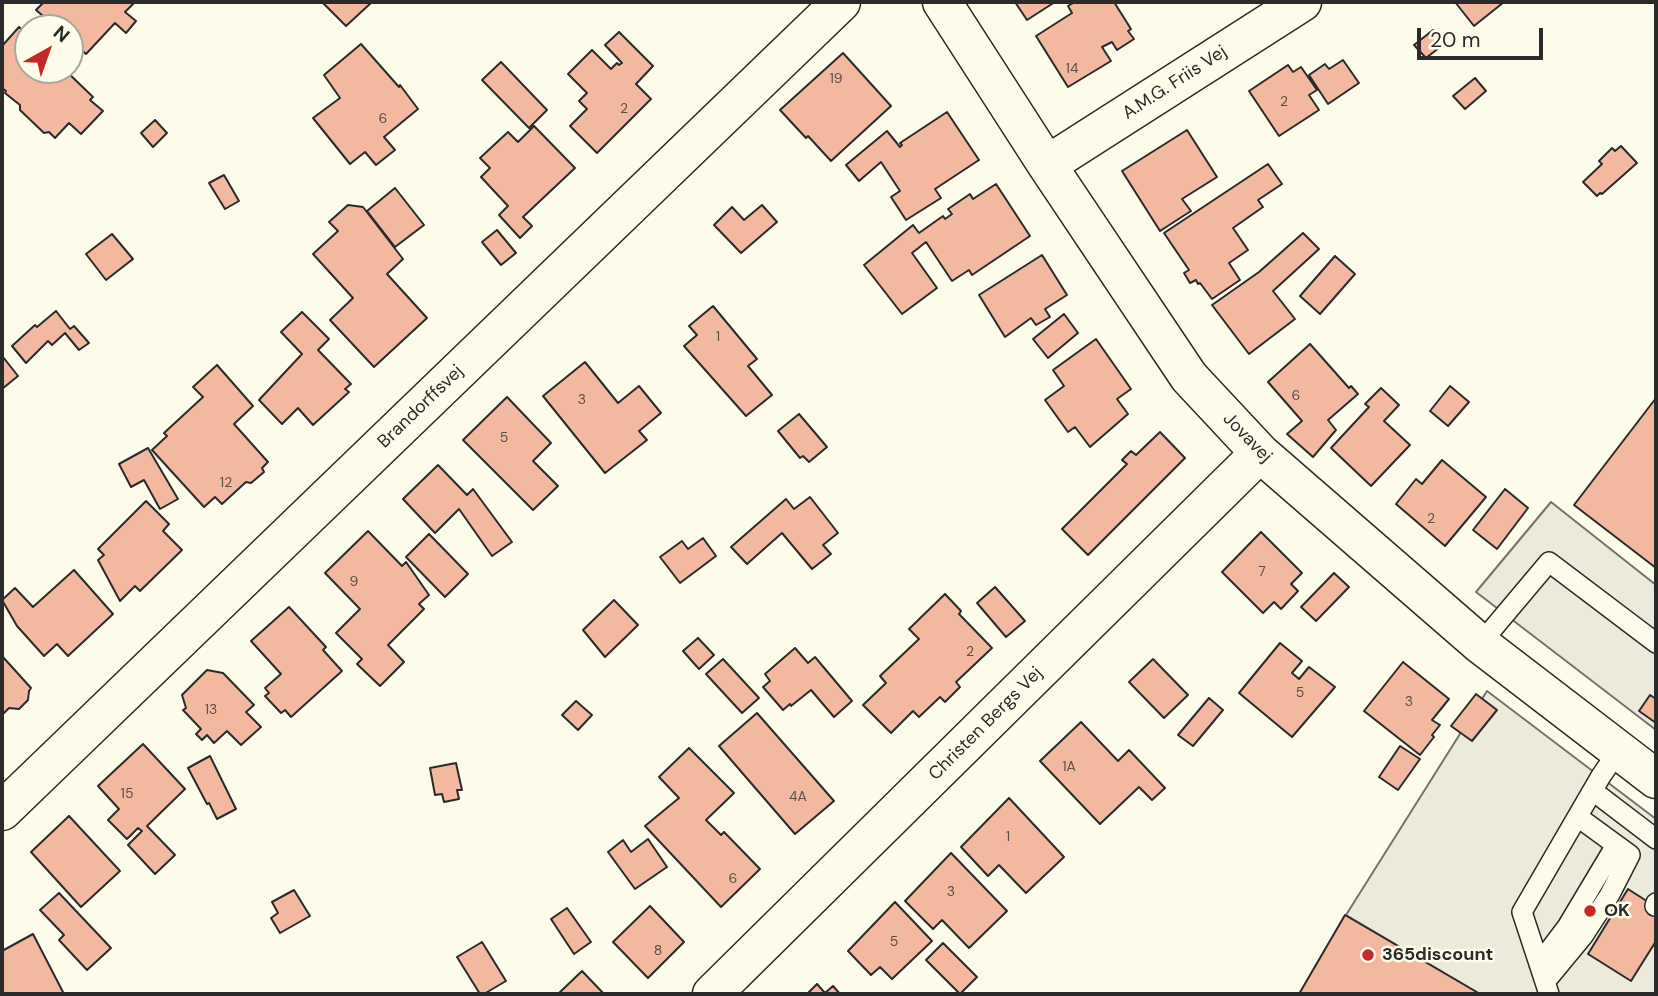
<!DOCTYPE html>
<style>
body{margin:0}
#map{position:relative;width:1658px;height:996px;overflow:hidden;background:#fdfbea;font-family:"DM Sans",sans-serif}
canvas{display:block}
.frame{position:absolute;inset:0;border:4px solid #2b2b2b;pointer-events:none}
.north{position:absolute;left:14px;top:14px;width:70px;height:70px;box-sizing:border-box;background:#fdfbea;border:2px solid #a9a89e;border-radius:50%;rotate:40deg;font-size:19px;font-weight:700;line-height:28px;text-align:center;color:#2b2b2b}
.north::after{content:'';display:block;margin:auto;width:24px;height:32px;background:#c62828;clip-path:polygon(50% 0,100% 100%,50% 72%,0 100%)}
.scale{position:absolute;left:1417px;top:28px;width:126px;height:32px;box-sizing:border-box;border:4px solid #2b2b2b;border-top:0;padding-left:9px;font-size:21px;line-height:24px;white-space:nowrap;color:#2b2b2b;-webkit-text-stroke:5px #fdfbea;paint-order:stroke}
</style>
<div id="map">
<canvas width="1658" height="996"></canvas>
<div class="frame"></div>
<div class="north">N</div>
<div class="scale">20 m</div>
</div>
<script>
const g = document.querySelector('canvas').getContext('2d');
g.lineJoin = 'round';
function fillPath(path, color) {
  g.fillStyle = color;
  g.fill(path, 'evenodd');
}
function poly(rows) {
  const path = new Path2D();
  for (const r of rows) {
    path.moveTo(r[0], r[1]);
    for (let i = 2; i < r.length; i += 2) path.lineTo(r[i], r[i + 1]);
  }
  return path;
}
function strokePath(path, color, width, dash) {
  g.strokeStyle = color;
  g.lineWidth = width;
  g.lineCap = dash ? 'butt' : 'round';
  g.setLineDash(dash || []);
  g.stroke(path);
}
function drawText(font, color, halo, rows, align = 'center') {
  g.font = font + ' "DM Sans",sans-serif';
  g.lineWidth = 5;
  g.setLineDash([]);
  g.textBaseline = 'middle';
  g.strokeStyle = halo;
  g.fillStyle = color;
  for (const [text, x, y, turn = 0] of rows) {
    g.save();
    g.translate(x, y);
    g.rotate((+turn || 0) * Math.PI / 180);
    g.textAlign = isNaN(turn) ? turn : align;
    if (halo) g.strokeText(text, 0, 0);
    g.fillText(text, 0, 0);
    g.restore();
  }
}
const parking = poly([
 [1551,502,1656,585,1656,730,1476,592,1551,502],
 [1487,691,1656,819,1656,994,1480,994,1346,915,1487,691]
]);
fillPath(parking, '#eceadb');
strokePath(parking, '#74746e', 2);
const building = poly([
 [44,2,135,2,125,12,136,21,126,33,115,23,86,54,70,40,70,28,57,28,36,10,44,2],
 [322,2,372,2,346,26,322,2],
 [1015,2,1055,2,1027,20,1015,2],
 [1075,2,1114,2,1131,29,1128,31,1134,39,1117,50,1112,42,1102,47,1111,61,1068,87,1036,36,1072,13,1068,6,1075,2],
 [1455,2,1504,2,1474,26,1455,2],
 [19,27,28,36,28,70,65,70,93,97,90,100,103,111,81,134,69,123,55,138,49,132,44,133,20,110,20,105,5,93,6,91,2,88,2,46,19,27],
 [1433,30,1444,44,1426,58,1414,45,1433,30],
 [619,32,653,66,636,84,651,99,597,153,570,126,587,109,579,101,587,93,568,74,592,50,611,69,617,63,619,65,622,63,605,45,619,32],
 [361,44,399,87,400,85,418,109,384,137,395,150,376,165,365,152,350,164,313,118,340,98,324,75,361,44],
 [843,53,891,106,831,161,808,136,806,138,780,110,843,53],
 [1343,60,1359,83,1328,104,1309,75,1325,64,1329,69,1343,60],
 [501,62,547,110,529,128,482,80,501,62],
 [1288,65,1293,72,1301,67,1317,90,1309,95,1319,110,1279,136,1249,91,1288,65],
 [1475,78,1486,91,1465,109,1453,96,1475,78],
 [947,112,979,160,935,189,941,198,906,220,891,197,900,191,881,162,859,181,846,165,887,131,900,147,902,145,900,143,947,112],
 [155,120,167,133,153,147,141,133,155,120],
 [534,126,575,168,523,217,532,226,520,238,499,215,508,206,481,177,490,168,480,158,508,132,518,142,534,126],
 [1187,130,1217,177,1182,199,1191,211,1160,231,1122,171,1187,130],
 [1621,146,1637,163,1602,194,1600,193,1597,196,1583,182,1602,164,1599,161,1612,148,1615,151,1621,146],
 [1268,164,1282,184,1258,200,1263,207,1233,228,1248,250,1229,263,1240,280,1212,299,1200,283,1198,284,1196,280,1190,283,1184,273,1189,270,1164,233,1268,164],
 [224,175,239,201,225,209,209,183,224,175],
 [996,184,1030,236,972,275,969,270,952,281,926,242,912,253,937,288,902,314,864,265,913,225,919,233,943,216,945,219,952,214,948,209,970,194,973,199,996,184],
 [395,188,424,225,395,247,367,211,395,188],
 [348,205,363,207,403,259,387,274,427,318,374,367,330,320,353,298,313,254,338,231,329,222,348,205],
 [762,205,777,222,741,253,714,225,732,207,744,220,762,205],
 [497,230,516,253,501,265,482,242,497,230],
 [1303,233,1319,249,1273,291,1295,319,1249,354,1212,305,1259,272,1303,233],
 [112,234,133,259,106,280,86,254,112,234],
 [1042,255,1067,295,1045,309,1050,317,1036,325,1031,318,1005,337,979,295,1042,255],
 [1335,256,1355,274,1320,314,1300,296,1335,256],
 [713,306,757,359,748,366,772,395,746,416,684,346,697,335,689,326,713,306],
 [56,311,70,329,74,326,89,343,79,350,65,333,52,345,48,341,26,363,12,346,35,325,37,327,56,311],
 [302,312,329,339,318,350,351,384,345,389,349,392,313,425,298,408,282,424,259,400,302,354,281,332,302,312],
 [1064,314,1078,333,1048,358,1033,339,1064,314],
 [1096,339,1131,389,1117,399,1128,414,1090,447,1075,427,1068,432,1045,400,1064,386,1053,370,1096,339],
 [1310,344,1349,388,1351,386,1358,394,1328,420,1336,430,1313,457,1287,434,1302,421,1268,382,1310,344],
 [3,357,18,376,2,389,2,359,3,357],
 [585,362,618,403,639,386,661,413,639,431,647,440,605,473,543,396,585,362],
 [217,365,253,406,234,424,268,462,262,468,264,472,251,483,246,482,222,504,215,497,204,507,152,450,167,436,164,433,203,397,193,387,217,365],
 [1450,386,1469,402,1448,426,1430,411,1450,386],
 [1381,388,1399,405,1384,421,1410,445,1371,486,1331,448,1369,407,1365,404,1381,388],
 [507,397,551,443,533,461,558,486,533,510,463,440,507,397],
 [1656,398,1656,568,1574,505,1656,398],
 [799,414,827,447,809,462,803,456,800,458,778,431,799,414],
 [1160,432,1185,458,1088,555,1062,529,1127,464,1122,460,1131,451,1136,455,1160,432],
 [148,448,178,499,160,509,144,480,131,487,119,464,148,448],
 [1442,460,1486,497,1445,546,1396,504,1416,479,1422,484,1442,460],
 [438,465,467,495,473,489,512,542,492,556,459,509,435,533,403,499,438,465],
 [1505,489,1528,508,1497,549,1473,530,1505,489],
 [810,497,838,533,823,545,831,554,812,569,782,533,747,564,731,547,786,499,794,509,810,497],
 [146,501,169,524,163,531,182,550,140,591,135,586,120,601,98,560,104,555,98,549,146,501],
 [368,531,402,566,406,562,429,595,419,604,424,609,388,645,404,662,380,686,357,664,362,659,336,633,360,609,325,573,368,531],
 [1261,532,1302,573,1291,584,1298,591,1281,609,1274,602,1263,613,1222,572,1261,532],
 [429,534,468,574,445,597,406,557,429,534],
 [703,538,716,556,680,583,660,557,682,541,688,549,703,538],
 [74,570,113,614,68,656,57,644,44,656,17,626,2,600,15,588,33,607,74,570],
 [1334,573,1349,587,1316,621,1301,607,1334,573],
 [995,587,1025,621,1006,637,977,603,995,587],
 [945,594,961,611,959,614,992,648,956,682,960,687,945,702,940,697,919,717,913,711,891,733,863,705,886,683,880,676,919,639,909,629,945,594],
 [614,600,638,625,605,657,583,630,614,600],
 [289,607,326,647,323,650,342,671,291,717,285,710,281,713,265,696,269,693,265,688,281,674,251,641,289,607],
 [698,638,714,655,699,669,683,651,698,638],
 [1280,643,1302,661,1292,673,1299,679,1309,667,1335,687,1292,737,1239,693,1280,643],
 [795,648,808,663,815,657,852,701,834,717,811,690,791,706,790,704,783,710,763,687,770,681,765,674,795,648],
 [2,656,31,688,29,691,28,700,19,709,9,708,2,715,2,656],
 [723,659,759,698,742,713,706,674,723,659],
 [1153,659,1188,695,1164,718,1129,682,1153,659],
 [1403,662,1449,699,1432,720,1440,725,1432,735,1434,737,1420,755,1364,711,1403,662],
 [207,670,223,673,254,705,246,712,261,727,241,745,227,731,214,743,207,735,202,740,196,734,201,729,183,710,186,708,182,695,207,670],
 [1476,694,1497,710,1472,741,1451,726,1476,694],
 [1650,695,1656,699,1656,723,1639,711,1650,695],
 [1209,698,1223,710,1193,746,1178,735,1209,698],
 [576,701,592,715,578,730,562,715,576,701],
 [757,713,834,801,795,834,719,746,757,713],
 [1081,722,1118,761,1129,750,1165,788,1152,800,1139,787,1100,824,1040,761,1081,722],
 [143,744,185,789,147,826,175,855,155,874,128,845,142,831,138,828,127,839,108,820,119,809,98,786,143,744],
 [1400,746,1420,759,1398,790,1379,777,1400,746],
 [689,748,734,793,706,820,721,835,724,832,760,869,721,907,645,826,679,798,659,777,689,748],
 [210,756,236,809,217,819,209,803,207,804,188,768,210,756],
 [456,763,462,790,457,790,459,799,444,802,442,794,435,795,430,768,456,763],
 [1009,798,1064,857,1026,893,999,865,988,876,961,847,1009,798],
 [69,816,120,871,81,907,31,852,69,816],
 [648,839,667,867,635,889,608,852,623,840,631,852,648,839],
 [951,853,1007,911,969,948,942,920,933,929,905,901,951,853],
 [1628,889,1656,907,1656,941,1631,981,1588,954,1628,889],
 [294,890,310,916,280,933,271,918,278,913,272,902,294,890],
 [59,893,111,948,87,970,59,940,64,935,40,910,59,893],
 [895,902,932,941,892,979,880,967,871,975,848,951,895,902],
 [650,906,684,942,648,978,613,942,650,906],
 [567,908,591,942,574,954,551,919,567,908],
 [1345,915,1480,994,1299,994,1345,915],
 [33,934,64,994,2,994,2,951,33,934],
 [482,942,506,981,484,994,480,994,457,957,482,942],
 [943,943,977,977,960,994,926,960,943,943],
 [582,971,604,994,558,994,582,971],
 [817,984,825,993,833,986,840,994,807,994,817,984]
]);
fillPath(building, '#f2b8a0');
strokePath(building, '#2b2b2b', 2);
const lane = poly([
 [1480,644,1549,562,1656,643],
 [1593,791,1656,839],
 [1655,906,1656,903],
 [1539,964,1567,927,1616,845],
 [1545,982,1583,936,1609,896,1630,855,1578,817],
 [1549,994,1522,912,1601,776,1619,750]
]);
const street = poly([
 [942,2,1047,165,1189,377,1260,453,1480,644,1656,779],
 [1047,165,1302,2],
 [2,811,841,2],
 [712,994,1260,453]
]);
strokePath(lane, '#2b2b2b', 22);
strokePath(street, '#2b2b2b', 41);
strokePath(lane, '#fdfbea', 19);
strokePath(street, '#fdfbea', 38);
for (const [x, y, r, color] of [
 [1590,911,7,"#c62828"],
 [1368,955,7,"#c62828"]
]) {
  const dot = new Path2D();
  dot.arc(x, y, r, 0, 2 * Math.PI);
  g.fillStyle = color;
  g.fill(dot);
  strokePath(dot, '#fdfbea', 2.5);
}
drawText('14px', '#5d4e48', null, [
 ["14",1072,69],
 ["19",836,79],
 ["2",1284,102],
 ["2",624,109],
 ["6",383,119],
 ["1",718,337],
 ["6",1296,396],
 ["3",582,400],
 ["5",504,438],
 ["12",226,483],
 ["2",1431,519],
 ["7",1262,572],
 ["9",354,582],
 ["2",970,652],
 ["5",1300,693],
 ["3",1409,702],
 ["13",211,710],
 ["1A",1069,767],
 ["15",127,794],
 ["4A",798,797],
 ["1",1008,837],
 ["6",733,879],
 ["3",951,892],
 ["5",894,942],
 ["8",658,951]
]);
drawText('18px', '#2b2b2b', '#fdfbea', [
 ["A.M.G. Friis Vej",1175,83,-33],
 ["Brandorffsvej",421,407,-44],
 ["Jovavej",1247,438,46],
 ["Christen Bergs Vej",986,724,-45]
]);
drawText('bold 18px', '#2b2b2b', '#fdfbea', [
 ["OK",1604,911],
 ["365discount",1382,955]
], 'left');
</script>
